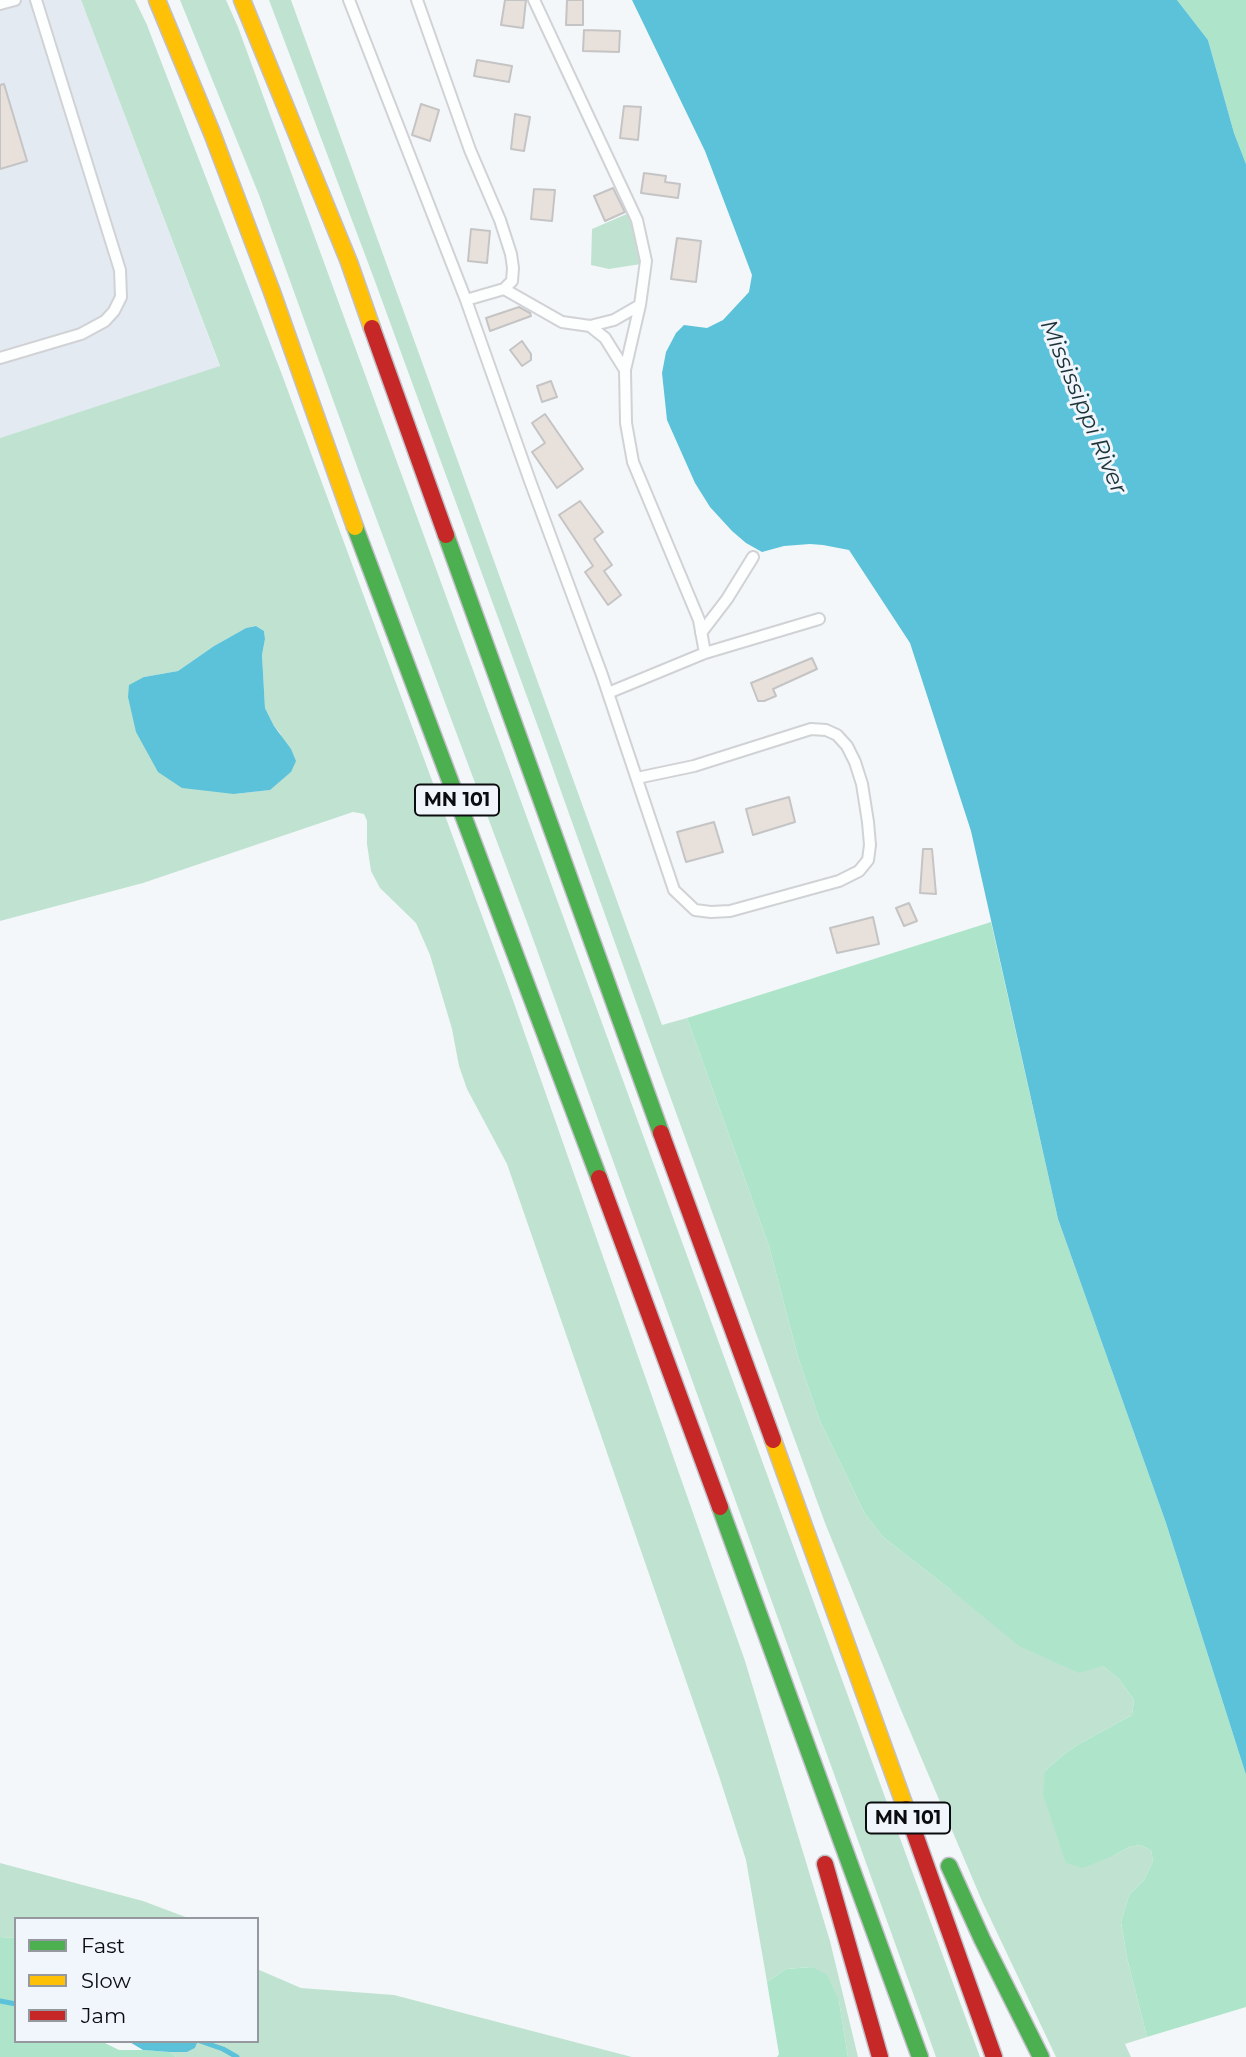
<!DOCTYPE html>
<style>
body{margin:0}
#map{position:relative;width:1246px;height:2057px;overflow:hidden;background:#f4f7fa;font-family:Montserrat,sans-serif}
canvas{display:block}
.legend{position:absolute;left:14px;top:1917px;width:245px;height:126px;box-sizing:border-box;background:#f1f6fd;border:2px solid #95989e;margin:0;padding:9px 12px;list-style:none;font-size:21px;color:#0a0c0f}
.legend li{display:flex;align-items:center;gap:14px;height:35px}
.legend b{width:35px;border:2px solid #95989e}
</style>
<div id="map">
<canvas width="1246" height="2057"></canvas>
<ul class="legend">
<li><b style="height:9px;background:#4caf50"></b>Fast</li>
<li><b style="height:9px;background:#ffc107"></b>Slow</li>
<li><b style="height:9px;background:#c62828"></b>Jam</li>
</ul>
</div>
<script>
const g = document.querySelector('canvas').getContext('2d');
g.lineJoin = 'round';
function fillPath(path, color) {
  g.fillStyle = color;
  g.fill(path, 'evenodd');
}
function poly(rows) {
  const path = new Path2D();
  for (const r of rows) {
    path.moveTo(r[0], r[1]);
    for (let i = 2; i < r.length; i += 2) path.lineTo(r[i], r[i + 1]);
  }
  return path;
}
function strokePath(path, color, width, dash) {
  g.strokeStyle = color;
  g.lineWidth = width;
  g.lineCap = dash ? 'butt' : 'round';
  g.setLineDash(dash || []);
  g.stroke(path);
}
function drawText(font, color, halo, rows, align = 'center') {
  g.font = font + ' Montserrat,sans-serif';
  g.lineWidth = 6;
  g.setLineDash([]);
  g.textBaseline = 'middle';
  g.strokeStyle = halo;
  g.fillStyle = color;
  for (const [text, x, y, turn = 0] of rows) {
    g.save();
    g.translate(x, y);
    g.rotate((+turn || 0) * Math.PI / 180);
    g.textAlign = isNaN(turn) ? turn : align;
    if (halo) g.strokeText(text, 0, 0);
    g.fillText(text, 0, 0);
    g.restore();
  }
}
fillPath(poly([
 [0,0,81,0,220,367,0,438]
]), '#e4eaf2');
fillPath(poly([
 [81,0,135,0,147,25,281,372,508,986,745,1661,830,1941,858,2057,848,2057,839,2001,812,1967,786,1969,767,1982,746,1860,719,1776,507,1164,467,1089,459,1066,452,1029,430,955,416,923,380,888,371,871,367,844,367,821,364,814,353,812,143,883,0,921,0,438,220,366],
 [256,626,264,631,265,639,262,655,265,708,274,726,280,733,291,772,269,790,234,794,144,677,178,671,214,646,246,628],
 [180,0,226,0,238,27,980,2057,936,2057,528,925,362,480,259,195],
 [269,0,291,0,662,1025,687,1018,769,1246,798,1357,820,1421,865,1514,883,1537,951,1590,1103,1666,1119,1679,1134,1700,1132,1715,1079,1744,1063,1755,1045,1771,1113,1856,1129,1847,1140,1845,1151,1850,1153,1861,1144,1880,1129,1895,1121,1922,1127,1958,1147,2037,1125,2044,1131,2057,1056,2057,982,1901,901,1710,825,1523,646,1030,541,735,373,276],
 [629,213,639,247,641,264,609,269,591,265,592,229],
 [0,1863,143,1901,191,1919,16,1919,16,1938,0,1937],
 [257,1969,301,1988,394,1995,632,2057,176,2057,170,2052,187,2052,195,2048,198,2041,257,2041]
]), '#c0e3d1');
fillPath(poly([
 [1177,0,1246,0,1246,164,1234,133,1208,40],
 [991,922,1058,1219,1166,1523,1246,1775,1246,2007,1147,2037,1127,1958,1121,1922,1129,1895,1144,1880,1153,1861,1151,1850,1140,1845,1129,1847,1113,1856,1083,1868,1066,1863,1043,1795,1045,1771,1063,1755,1079,1744,1132,1715,1134,1700,1119,1679,1103,1666,1079,1673,1019,1646,951,1590,883,1537,865,1514,820,1421,798,1357,769,1246,687,1018],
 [0,1937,16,1938,16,2041,101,2041,119,2050,143,2050,170,2052,176,2057,0,2057],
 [812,1967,827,1975,839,2001,848,2057,777,2057,779,2054,767,1982,786,1969]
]), '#aee5ca');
fillPath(poly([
 [632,0,1177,0,1208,40,1234,133,1246,164,1246,1775,1166,1523,1058,1219,971,831,910,643,849,550,823,545,810,544,784,546,762,552,746,543,732,531,710,507,695,483,667,420,662,373,666,352,676,333,684,325,707,328,723,320,749,292,752,275,705,151],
 [256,626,264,631,265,639,262,655,265,708,274,726,291,749,296,761,291,772,270,790,234,794,182,788,158,772,136,732,128,697,129,685,144,677,178,671,214,646,246,628],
 [128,2041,198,2041,195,2048,187,2052,170,2052,143,2050]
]), '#5bc2da');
strokePath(poly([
 [0,2001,16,2004],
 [200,2041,223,2049,237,2057]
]), '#5bc2da', 5);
const building = poly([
 [505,0,526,0,523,28,501,25,505,0],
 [567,0,583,0,583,25,566,25,567,0],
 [584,30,620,31,619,52,583,51,584,30],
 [477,60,512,66,509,82,474,76,477,60],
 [4,84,27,161,0,169,0,85,4,84],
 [421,104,439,110,430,141,412,135,421,104],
 [624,106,641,107,638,140,620,138,624,106],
 [515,114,530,117,524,151,511,149,515,114],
 [644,173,666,176,665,182,680,184,678,198,641,193,644,173],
 [613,188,625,212,605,221,594,196,613,188],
 [534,189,555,190,552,221,531,219,534,189],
 [471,229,490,231,487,263,468,261,471,229],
 [677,238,701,241,696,282,671,279,677,238],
 [519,307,530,313,531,316,490,331,486,318,519,307],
 [522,341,531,354,531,360,522,366,510,350,522,341],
 [551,381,557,397,542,402,537,386,551,381],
 [545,414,583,469,557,488,532,452,545,443,532,423,545,414],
 [580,501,603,532,594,539,612,565,604,571,621,595,608,605,585,572,593,566,559,515,580,501],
 [812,658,817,669,773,689,776,696,764,701,758,701,751,683,812,658],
 [789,797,795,822,753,835,746,809,789,797],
 [714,822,723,852,686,862,677,832,714,822],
 [923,849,932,849,936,894,920,893,923,849],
 [909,903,917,921,904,926,896,908,909,903],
 [873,917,879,944,837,953,830,928,873,917]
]);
fillPath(building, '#e8e0db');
strokePath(building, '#c5c4c5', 2);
const lane = poly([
 [349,0,466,300,504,289,562,322,590,326,614,320,640,305,646,261,637,220,534,0],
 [417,0,470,150,500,220,511,254,513,268,512,281,504,289],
 [0,4,15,0],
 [466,300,530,481,602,675,674,890,695,910,711,912,730,911,839,881,859,871,868,860,870,845,868,822,862,784,855,762,847,746,837,735,826,730,811,729,694,766,637,778],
 [590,326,605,338,625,370,626,423,633,462,699,620,705,653,608,693],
 [0,358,81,334,105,321,114,311,121,297,120,270,36,0],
 [625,370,640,305],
 [701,633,727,599,753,557],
 [705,653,819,619]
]);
const fast = poly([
 [355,527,599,1178],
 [446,535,661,1133],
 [720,1507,920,2057],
 [949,1866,982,1939,1041,2057]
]);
const slow = poly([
 [157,0,212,133,272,292,355,527],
 [242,0,349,262,372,328],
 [773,1440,906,1809]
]);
const jam = poly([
 [372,328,446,535],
 [661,1133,773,1440],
 [599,1178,720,1507],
 [906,1809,994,2057],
 [825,1864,880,2057]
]);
strokePath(lane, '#d0d2d5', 14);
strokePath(fast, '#c2c0c8', 19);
strokePath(slow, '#c2c0c8', 19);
strokePath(jam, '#c2c0c8', 19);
strokePath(lane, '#fdfefe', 10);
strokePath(fast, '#4caf50', 16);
strokePath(slow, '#ffc107', 16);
strokePath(jam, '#c62828', 16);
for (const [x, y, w] of [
 [457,800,84],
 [908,1818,84]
]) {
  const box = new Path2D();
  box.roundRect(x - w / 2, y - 15.5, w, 31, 5);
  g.fillStyle = '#f1f6fd';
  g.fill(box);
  strokePath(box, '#0a0c0f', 2);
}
drawText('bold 19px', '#0a0c0f', null, [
 ["MN 101",457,800],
 ["MN 101",908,1818]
]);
drawText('italic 23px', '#1c3238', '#f1f6fd', [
 ["Mississippi River",1083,407,67]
]);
</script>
